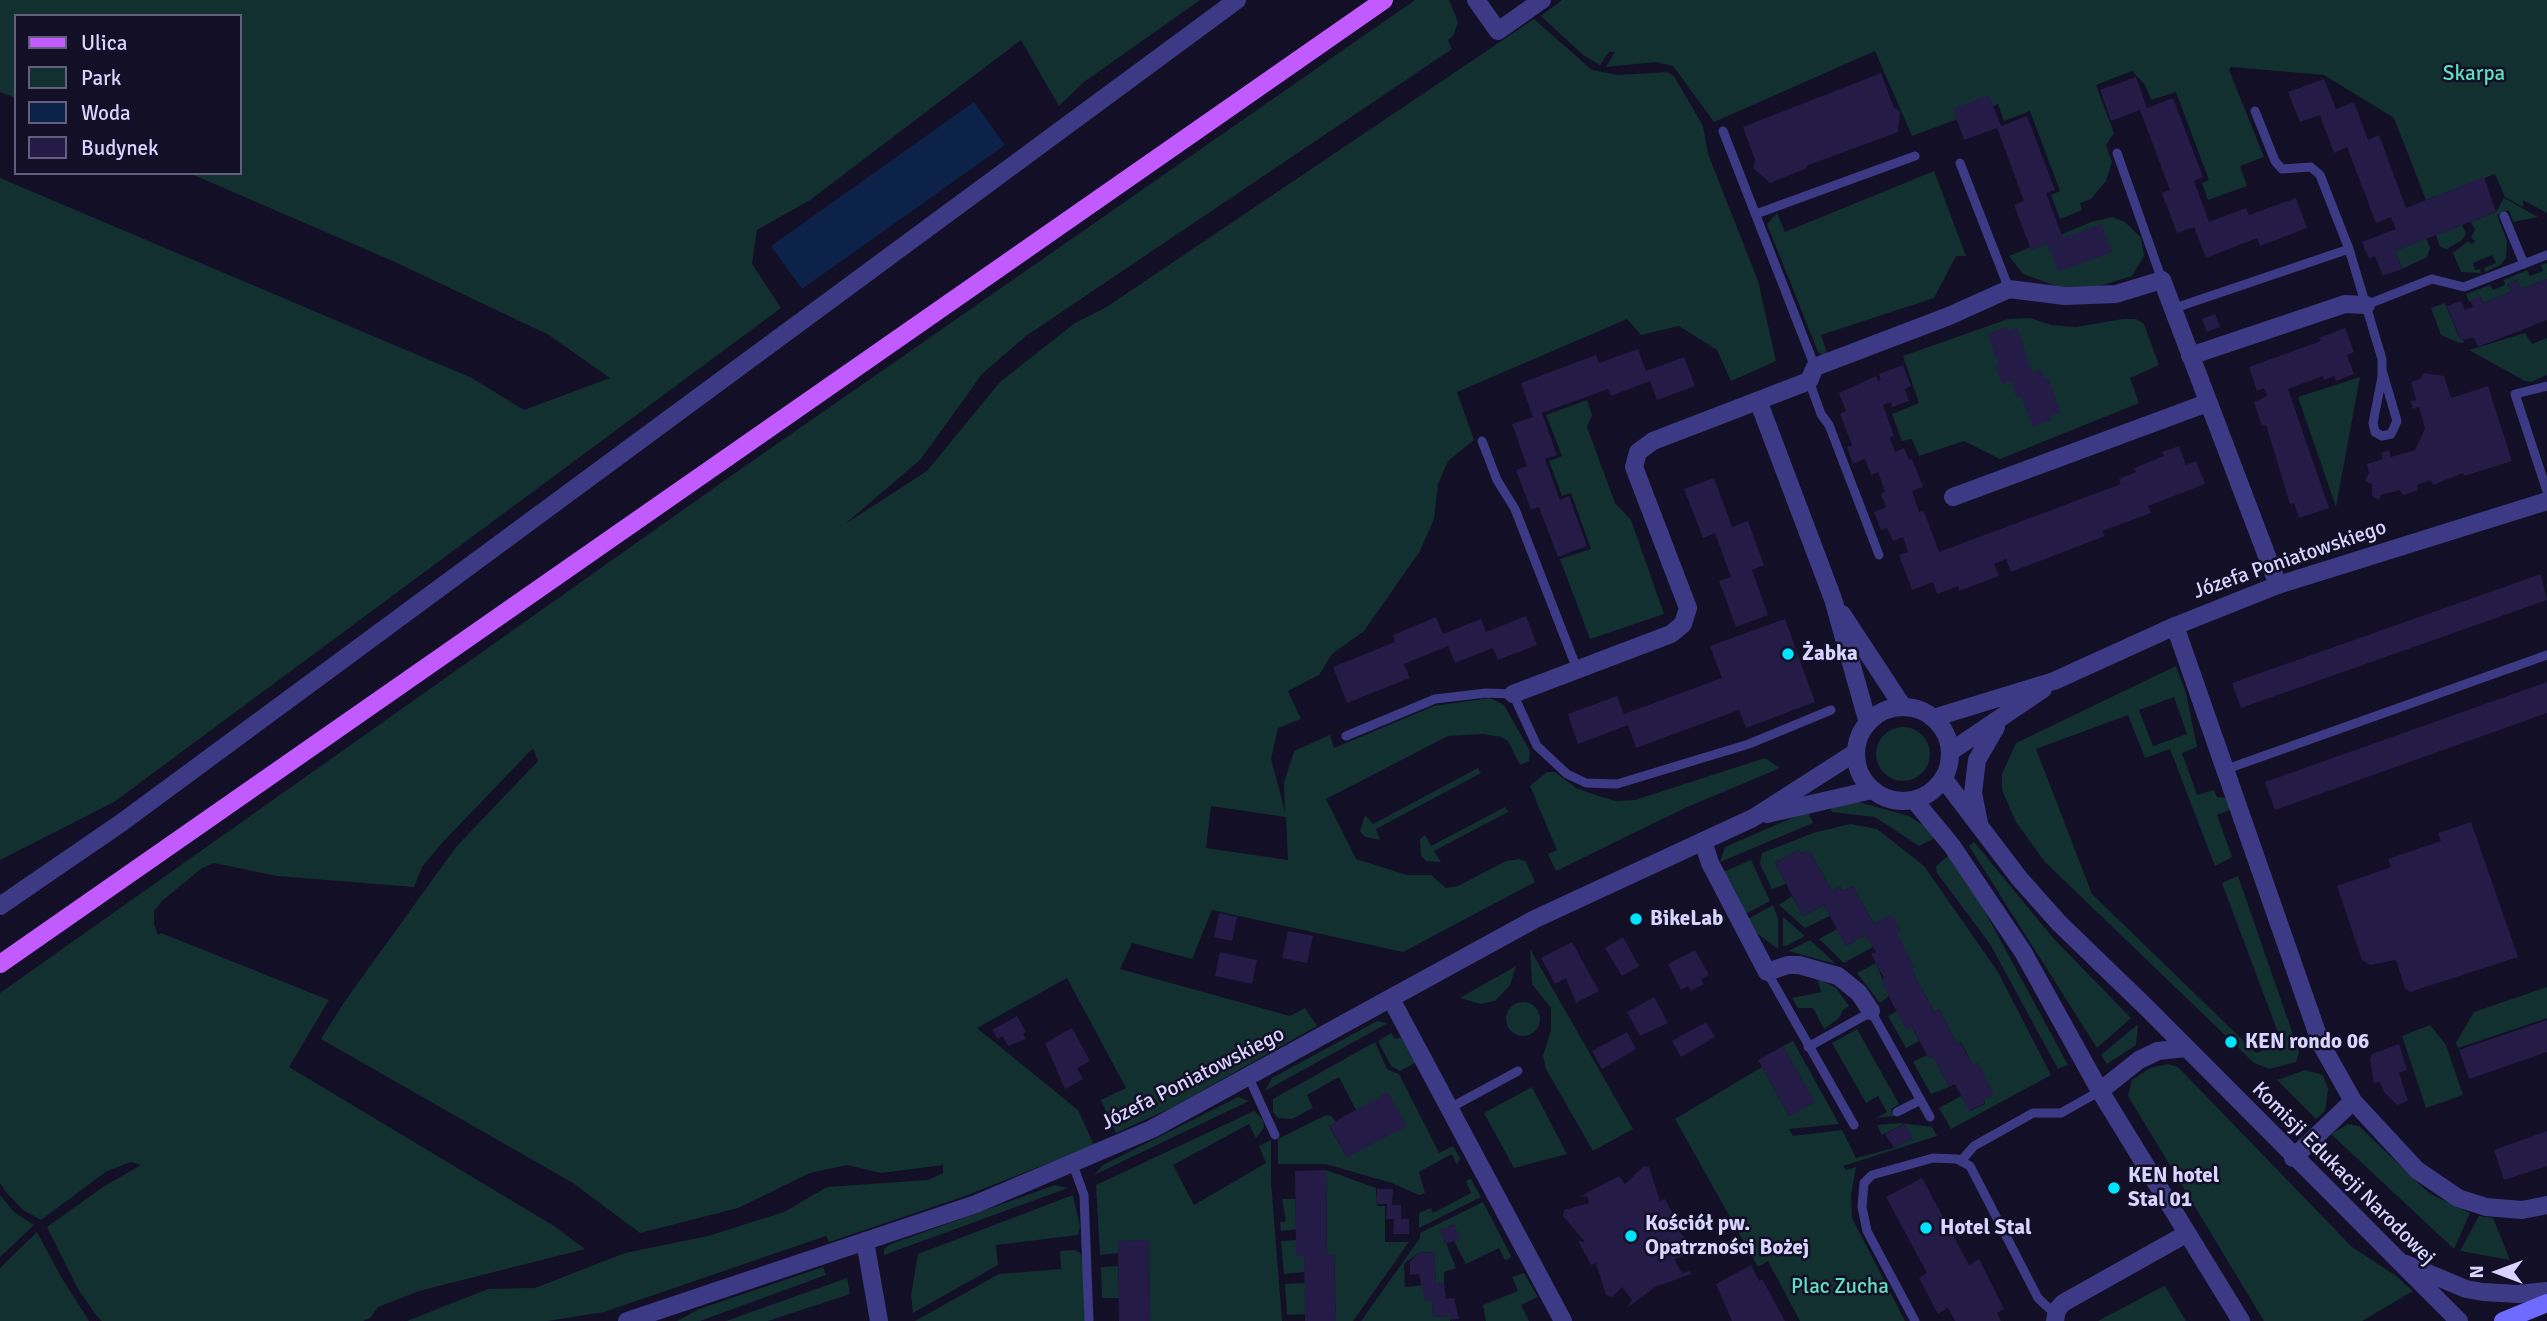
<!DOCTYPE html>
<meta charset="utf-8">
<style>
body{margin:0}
#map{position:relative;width:2547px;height:1321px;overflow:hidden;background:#130f26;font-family:Signika,sans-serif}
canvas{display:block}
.legend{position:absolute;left:14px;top:14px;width:228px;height:161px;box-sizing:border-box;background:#130f26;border:2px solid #625e7d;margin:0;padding:9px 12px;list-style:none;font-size:21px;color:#d9d4ff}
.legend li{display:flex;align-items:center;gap:14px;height:35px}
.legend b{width:35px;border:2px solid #625e7d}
.north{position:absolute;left:2463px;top:1237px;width:70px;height:70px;-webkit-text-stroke:5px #130f26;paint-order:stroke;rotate:270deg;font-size:19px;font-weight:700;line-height:28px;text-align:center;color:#d9d4ff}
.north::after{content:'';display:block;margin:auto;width:24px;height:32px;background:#d9d4ff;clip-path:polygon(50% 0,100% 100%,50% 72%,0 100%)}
</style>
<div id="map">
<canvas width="2547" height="1321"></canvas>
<ul class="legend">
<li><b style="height:9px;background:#c25bff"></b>Ulica</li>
<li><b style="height:19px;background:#12302f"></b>Park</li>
<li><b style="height:19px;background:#0c2248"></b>Woda</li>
<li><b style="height:19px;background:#241b47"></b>Budynek</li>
</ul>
<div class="north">N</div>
</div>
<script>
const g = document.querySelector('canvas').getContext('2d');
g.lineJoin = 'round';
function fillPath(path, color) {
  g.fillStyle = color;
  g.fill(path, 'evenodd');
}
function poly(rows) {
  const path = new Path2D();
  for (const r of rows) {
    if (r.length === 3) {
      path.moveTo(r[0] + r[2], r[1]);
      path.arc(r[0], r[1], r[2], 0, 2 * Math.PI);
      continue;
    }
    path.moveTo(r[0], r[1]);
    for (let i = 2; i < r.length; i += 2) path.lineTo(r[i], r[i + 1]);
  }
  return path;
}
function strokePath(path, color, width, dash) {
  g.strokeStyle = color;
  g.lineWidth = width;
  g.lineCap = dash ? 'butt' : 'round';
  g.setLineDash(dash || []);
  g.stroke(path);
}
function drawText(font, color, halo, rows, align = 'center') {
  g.font = font + ' Signika,sans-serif';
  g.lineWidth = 5;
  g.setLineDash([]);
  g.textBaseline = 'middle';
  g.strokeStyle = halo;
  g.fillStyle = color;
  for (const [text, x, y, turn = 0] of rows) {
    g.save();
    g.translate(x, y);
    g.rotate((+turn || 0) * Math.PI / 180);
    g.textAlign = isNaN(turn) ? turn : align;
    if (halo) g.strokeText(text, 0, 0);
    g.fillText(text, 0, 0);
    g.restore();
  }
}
fillPath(poly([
 [0,0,1200,0,1084,82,1059,106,1021,40,810,200,757,230,752,264,781,308,114,802,0,860,0,178,472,378,524,410,610,378,549,335,395,262,189,173,240,173,240,16,16,16,16,98,0,92],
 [1415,0,1449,0,1458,22,1453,36,1448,40,1452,49,1026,336,982,374,921,459,845,524,927,471,1000,382,1075,323,1105,308,1534,19,1592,70,1618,75,1667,72,1674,76,1703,126,1708,154,1758,281,1776,361,1731,381,1717,350,1679,326,1641,335,1627,319,1457,392,1474,440,1448,461,1438,484,1434,519,1420,551,1364,631,1332,654,1319,675,1288,691,1301,719,1278,728,1271,759,1285,812,1284,783,1294,751,1330,735,1334,748,1434,706,1490,698,1504,705,1530,751,1529,761,1520,765,1508,741,1501,737,1483,734,1448,736,1326,799,1356,859,1407,875,1431,875,1446,888,1458,886,1506,861,1519,859,1526,862,1535,882,1403,952,1212,910,1192,959,1132,943,1120,969,1290,1016,1305,1008,1317,1026,1173,1107,1116,1133,1101,1100,1126,1088,1067,978,977,1028,1078,1110,1094,1145,965,1196,829,1242,826,1236,604,1312,548,1321,407,1321,488,1289,535,1288,625,1253,708,1236,784,1212,827,1187,928,1180,943,1173,943,1165,881,1173,847,1165,810,1173,738,1208,640,1233,573,1183,321,1039,345,1001,456,847,538,761,533,748,441,844,422,867,414,887,277,876,214,863,202,868,162,901,154,911,154,924,158,935,161,933,329,1000,289,1067,554,1226,585,1249,419,1291,378,1307,370,1318,363,1321,102,1321,96,1315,78,1289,47,1227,103,1187,141,1165,131,1162,107,1171,41,1220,23,1210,6,1192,0,1183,0,993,738,471],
 [1211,806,1286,817,1288,860,1206,848],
 [1562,0,2547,0,2547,213,2523,200,2523,207,2505,197,2495,174,2426,200,2394,118,2324,75,2231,67,2229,70,2264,157,2240,166,2247,186,2208,200,2202,183,2209,180,2176,92,2151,100,2145,85,2132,71,2096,85,2114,133,2106,145,2112,162,2106,181,2091,199,2080,203,2082,210,2060,219,2051,195,2060,191,2030,111,2004,121,1998,104,1912,136,1875,51,1714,122,1673,66,1656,62,1606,67,1615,52,1609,52,1600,65,1583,55,1541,16],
 [1934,171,1966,256,1956,256,1934,298,1821,335,1828,356,1824,356,1818,352,1767,224,1777,213,1785,232],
 [2504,198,2538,217,2513,222,2509,210,2497,215,2507,241,2506,258,2500,265,2485,272,2484,268,2496,263,2492,255,2473,263,2475,270,2480,269,2481,273,2461,272,2453,253,2468,241,2472,244,2475,241,2471,237,2475,230,2471,222,2496,212],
 [2112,217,2125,222,2141,238,2144,256,2132,276,2099,286,2059,287,2023,274,2009,256,2091,222],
 [2462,225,2466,234,2462,240,2447,249,2440,247,2436,235],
 [2426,238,2430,248,2427,257,2402,269,2395,251],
 [2547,263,2547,279,2521,289,2517,280,2508,284,2511,292,2483,303,2480,296,2469,302,2466,294,2490,285,2493,290,2505,285,2504,280,2527,270,2530,276,2543,271,2541,265],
 [2445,303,2459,337,2465,342,2459,343,2441,335,2431,308],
 [2030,318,2051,325,2076,327,2123,319,2136,319,2144,324,2159,365,2130,378,2139,403,2000,459,1964,441,1919,456,1912,439,1902,441,1892,414,1919,403,1903,356,2008,319],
 [2525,333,2532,344,2547,338,2547,375,2531,382,2525,381,2469,350],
 [2360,377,2336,507,2298,397],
 [1587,400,1592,415,1587,427,1615,503,1631,520,1664,614,1590,639,1560,559,1591,549,1571,493,1562,496,1549,461,1562,456,1546,415],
 [2176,666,2186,693,2197,747,2182,753,2197,795,2214,790,2217,797,2227,798,2232,809,2217,815,2232,857,2215,866,2170,749,2145,758,2128,715,2036,749,2092,894,2256,1053,2282,1043,2222,883,2238,876,2299,1052,2296,1062,2270,1069,2254,1063,2045,862,2016,822,2002,790,2002,774,2016,743],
 [2174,697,2187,734,2153,746,2139,710],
 [1903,754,27],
 [1765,758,1780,768,1685,808,1556,871,1548,854,1557,850,1530,786,1547,772,1555,772,1576,788,1599,796,1616,801,1635,800],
 [1478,768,1481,773,1376,829,1380,840,1365,837,1360,831,1365,815,1373,824],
 [1855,801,1909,816,1926,827,1935,838,1919,846,1875,817,1832,812,1830,806],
 [1505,807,1508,812,1434,851,1441,862,1426,861,1421,856,1420,839,1425,835,1431,846],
 [1808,811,1813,823,1720,862,1725,847],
 [1850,824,1877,829,1924,866,1998,972,2051,1075,1951,1129,1939,1108,1961,1096,1970,1111,1985,1104,1978,1063,1973,1066,1961,1042,1957,1044,1939,1009,1934,1012,1912,970,1896,932,1900,930,1892,915,1874,924,1853,886,1842,891,1840,886,1832,891,1809,850,1801,854,1799,850,1775,863,1786,884,1772,889,1760,864,1762,853,1813,833],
 [1974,842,2054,939,2131,1018,2097,1048,1969,846],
 [1949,855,1983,908,2068,1065,2058,1069,1990,944,1937,873,1936,866],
 [1751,860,1770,901,1745,914,1723,872],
 [1792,896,1803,916,1824,905,1830,916,1805,928,1779,905],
 [1773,905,1778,919,1778,949,1758,934,1748,919],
 [1783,917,1805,936,1786,946,1783,946],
 [1837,929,1846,946,1866,935,1873,947,1844,963,1819,939],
 [1810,940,1836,964,1788,951],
 [1530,949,1633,1129,1593,1151,1546,1069,1543,1056,1551,1030,1551,1008,1532,984],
 [1876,963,1889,996,1880,1003,1857,973],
 [1516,966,1510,985,1495,1001,1481,1004,1460,998],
 [1817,978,1836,988,1849,1006,1843,1010,1839,1018,1824,1029,1813,1008,1798,1008,1792,998,1821,992],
 [2547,987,2547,1018,2458,1048,2456,1043,2474,1012],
 [1523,1019,17],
 [1897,1011,1912,1027,1919,1041,1906,1048,1888,1016],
 [1377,1021,1388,1023,1265,1091,1272,1078],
 [2138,1024,2136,1045,2107,1064,2101,1055],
 [2430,1025,2446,1045,2463,1095,2426,1108,2402,1036],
 [1857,1029,1899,1104,1891,1109,1894,1116,1876,1118,1887,1112,1878,1096,1866,1103,1832,1043],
 [1391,1033,1395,1039,1401,1037,1415,1063,1400,1071,1391,1066,1378,1041],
 [1793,1041,1839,1124,1789,1129,1793,1136,1842,1130,1856,1158,1894,1148,1912,1138,1904,1124,1882,1135,1877,1125,1900,1123,1932,1127,1937,1136,1843,1166,1846,1170,1856,1167,1851,1195,1852,1218,1905,1321,1800,1321,1768,1261,1758,1267,1675,1119,1762,1067,1789,1116,1814,1102,1783,1046],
 [1375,1042,1387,1069,1399,1074,1439,1153,1453,1146,1460,1158,1457,1165,1452,1154,1419,1172,1425,1193,1419,1195,1392,1183,1325,1164,1278,1164,1278,1139,1326,1115,1331,1116,1336,1122,1329,1126,1347,1157,1356,1110,1339,1077,1307,1095,1313,1108,1292,1119,1278,1118,1273,1112,1273,1099],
 [1927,1055,1929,1058,1933,1056,1949,1087,1931,1094,1913,1062],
 [2168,1064,2178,1067,2352,1247,2395,1275,2413,1291,2362,1321,2264,1321,2128,1096,2132,1080,2150,1068],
 [2305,1070,2323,1075,2328,1089,2325,1111,2316,1119,2277,1080],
 [1532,1087,1567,1154,1514,1168,1484,1113],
 [1238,1097,1249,1101,1094,1175,1103,1165],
 [1254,1111,1263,1120,1264,1128,1256,1138,1249,1124,1173,1165,1194,1205,1266,1163,1259,1146,1271,1140,1271,1181,1282,1321,1150,1321,1149,1240,1118,1241,1118,1253,1100,1255,1096,1185],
 [2348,1124,2359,1126,2429,1193,2470,1213,2454,1249,2331,1134],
 [1326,1170,1376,1188,1377,1206,1385,1206,1385,1242,1409,1242,1353,1321,1336,1321,1334,1254,1327,1254],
 [1471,1179,1481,1197,1419,1228,1419,1213,1431,1208,1433,1213,1471,1193,1466,1181],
 [1055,1185,1068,1188,884,1255,884,1249,891,1244],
 [0,1195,14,1212,34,1225,0,1257],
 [1073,1195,1080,1227,1078,1235,996,1245,998,1265,913,1313,911,1296,918,1254],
 [1282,1199,1295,1199,1296,1229,1281,1231,1280,1222,1286,1221],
 [1483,1202,1511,1256,1509,1259,1505,1260,1499,1248,1466,1264,1454,1241,1454,1225,1441,1230,1456,1268,1444,1272,1444,1283,1436,1284,1434,1252,1418,1253,1404,1264,1405,1287,1424,1285,1432,1300,1433,1317,1450,1316,1450,1321,1361,1321,1420,1238,1420,1233],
 [2479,1216,2493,1218,2510,1260,2460,1251],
 [37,1232,60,1275,89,1321,0,1321,0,1268],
 [1296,1240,1296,1255,1304,1255,1304,1272,1284,1274,1281,1241],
 [1075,1250,1080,1253,1083,1259,1085,1321,915,1321,999,1274,1061,1269,1060,1251],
 [1118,1266,1119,1298,1102,1298,1101,1267],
 [823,1267,826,1275,700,1321,677,1321,699,1309],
 [1524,1273,1538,1297,1521,1305,1529,1321,1486,1321,1483,1305,1518,1291,1512,1277],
 [847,1278,850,1294,768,1321,726,1321],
 [1305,1283,1305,1314,1287,1315,1285,1284],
 [2165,1286,2186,1321,2098,1321,2160,1288]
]), '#12302f');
fillPath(poly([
 [974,102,1005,145,802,289,771,246]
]), '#0c2248');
fillPath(poly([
 [1881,73,1894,108,1900,111,1898,132,1806,166,1807,168,1770,183,1753,168,1755,160,1743,127],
 [2136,77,2147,108,2173,98,2203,177,2194,181,2209,222,2246,208,2249,215,2296,198,2307,228,2260,246,2257,238,2206,258,2194,227,2177,233,2162,193,2170,190,2140,110,2111,121,2100,90],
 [2324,79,2336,109,2354,102,2368,140,2379,135,2406,208,2484,177,2496,212,2395,251,2402,269,2383,276,2375,256,2369,259,2362,242,2396,229,2391,217,2376,223,2347,147,2334,153,2320,115,2300,122,2288,92],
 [1989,95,2001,126,2027,116,2055,190,2046,193,2063,238,2101,224,2112,252,2058,272,2048,244,2031,250,2014,205,2024,201,1997,128,1964,140,1953,109],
 [2547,279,2547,320,2478,347,2474,338,2461,340,2447,306,2461,301,2465,310,2473,307,2470,300,2480,296,2483,303,2511,292,2508,284,2517,280,2521,289],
 [2215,314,2220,327,2207,332,2202,319],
 [2007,327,2008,331,2018,328,2032,373,2041,369,2045,379,2048,378,2061,412,2050,416,2052,420,2033,427,2021,396,2017,398,2011,381,2002,384,1995,366,1999,364,1987,334],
 [2345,328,2354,352,2347,355,2354,374,2336,381,2334,376,2324,380,2323,376,2288,389,2329,508,2299,518,2294,503,2290,504,2266,425,2262,426,2254,402,2267,396,2264,388,2257,391,2249,367,2321,341,2319,338],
 [1638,349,1646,371,1684,357,1695,386,1657,400,1650,381,1611,396,1608,389,1542,413,1557,455,1545,459,1560,500,1569,496,1587,546,1558,557,1539,507,1531,510,1516,470,1527,466,1512,424,1533,417,1521,383,1596,355,1599,363],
 [1903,365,1911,386,1905,389,1909,401,1892,407,1891,402,1883,405,1894,436,1890,438,1895,452,1904,448,1909,460,1912,459,1923,487,1912,491,1919,512,1924,511,1939,552,2121,484,2119,479,2136,472,2134,468,2164,456,2162,452,2179,446,2186,465,2196,461,2205,484,2148,506,2151,513,2102,531,2105,536,2011,572,2006,559,1994,564,1999,576,1959,591,1958,586,1937,594,1933,582,1912,590,1899,555,1908,552,1903,537,1893,541,1887,528,1881,530,1874,512,1886,507,1881,494,1885,492,1878,472,1871,475,1865,459,1853,464,1847,447,1852,445,1840,414,1846,411,1839,393,1876,376,1878,381,1881,380,1879,374],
 [2424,373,2444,376,2451,398,2488,386,2512,461,2464,476,2463,473,2433,485,2431,480,2417,485,2418,490,2403,495,2400,490,2381,495,2379,500,2372,496,2372,484,2365,481,2369,473,2367,464,2383,459,2381,453,2389,450,2391,457,2415,450,2425,429,2419,407,2413,409,2410,401,2416,400,2411,382,2420,379],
 [1714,478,1732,527,1748,521,1764,565,1752,570,1768,615,1736,627,1719,581,1731,577,1715,533,1703,538,1684,489],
 [2541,574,2547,600,2241,708,2232,683],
 [1526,616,1537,645,1498,660,1493,648,1455,663,1448,646,1404,664,1410,678,1347,703,1333,667,1395,642,1393,635,1436,617,1443,634,1481,619,1486,632],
 [1785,619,1815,702,1746,728,1739,710,1636,748,1628,725,1578,744,1568,714,1617,696,1624,714,1722,678,1710,646],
 [2547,682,2547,713,2275,810,2265,782],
 [2471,822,2518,957,2410,992,2405,988,2396,960,2370,965,2362,960,2337,886,2391,867,2388,859,2441,841,2438,833],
 [1799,850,1801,854,1809,850,1832,891,1840,886,1842,891,1853,886,1874,924,1892,914,1900,930,1896,932,1915,968,1912,970,1934,1012,1939,1009,1957,1044,1960,1042,1973,1066,1978,1063,1994,1094,1983,1100,1985,1103,1969,1111,1955,1084,1949,1087,1933,1056,1929,1059,1912,1027,1906,1030,1881,981,1884,978,1871,954,1876,952,1866,935,1846,946,1824,905,1803,916,1775,863],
 [1219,913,1237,917,1232,941,1214,937],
 [1288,931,1313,936,1307,963,1282,958],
 [1623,937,1639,966,1622,976,1605,948],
 [1572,942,1599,991,1576,1003,1566,978,1555,984,1541,958],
 [1695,950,1709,975,1701,979,1704,984,1691,991,1688,986,1681,990,1668,964],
 [1220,952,1257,960,1252,984,1215,976],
 [1654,997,1668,1023,1640,1036,1627,1012],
 [1017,1016,1026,1032,1023,1034,1026,1039,1008,1046,1003,1036,998,1039,992,1030],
 [2547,1020,2547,1052,2469,1079,2459,1050],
 [1706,1022,1715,1037,1681,1057,1672,1041],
 [1072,1028,1090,1061,1077,1068,1083,1079,1065,1089,1045,1043],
 [1627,1032,1636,1049,1602,1069,1592,1051],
 [2399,1044,2407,1070,2399,1073,2408,1101,2397,1105,2384,1092,2380,1082,2374,1083,2370,1059,2372,1054],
 [1783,1046,1815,1102,1789,1116,1758,1060],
 [1388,1092,1407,1126,1347,1157,1329,1125],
 [1905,1124,1913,1138,1894,1148,1885,1134],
 [2547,1131,2547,1166,2504,1180,2494,1150],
 [1644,1166,1649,1167,1660,1201,1665,1199,1676,1219,1671,1222,1694,1248,1693,1253,1674,1259,1682,1273,1690,1271,1691,1274,1655,1287,1627,1308,1632,1300,1622,1287,1612,1297,1606,1295,1596,1263,1591,1265,1578,1241,1585,1242,1563,1216,1564,1210,1589,1203,1587,1196,1579,1197,1619,1176,1625,1184],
 [1326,1170,1327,1254,1334,1254,1336,1321,1305,1321,1304,1255,1296,1256,1295,1171],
 [1922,1178,1969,1265,1979,1259,2004,1309,1997,1313,2001,1321,1955,1321,1948,1308,1938,1314,1919,1278,1927,1273,1886,1197],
 [1377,1189,1393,1189,1392,1205,1401,1205,1401,1219,1409,1219,1409,1234,1393,1234,1394,1219,1386,1219,1387,1204,1377,1204],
 [1455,1225,1460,1239,1445,1244,1440,1230],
 [1149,1240,1150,1321,1119,1321,1118,1241],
 [1434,1252,1436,1284,1444,1283,1446,1299,1454,1298,1459,1319,1450,1320,1450,1316,1433,1317,1432,1300,1425,1301,1419,1274,1410,1275,1410,1262,1418,1253],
 [1751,1265,1759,1281,1762,1279,1785,1321,1732,1321,1716,1284]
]), '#241b47');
strokePath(poly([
 [2255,111,2275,161,2282,169,2311,167,2320,175,2349,249,2382,359,2382,377,2373,423,2375,432,2382,436,2391,434,2397,421,2382,370],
 [1723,131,1815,367],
 [2117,153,2162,280],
 [1960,163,2009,289],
 [1756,214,1915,156],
 [2504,216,2524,264],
 [2366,305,2432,279,2464,287,2547,255],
 [2172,309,2349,249],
 [1809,381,1821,414,1829,425,1879,555],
 [2547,386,2515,394,2547,491],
 [1482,441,1497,480,1515,509,1577,669],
 [1346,736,1435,699,1486,693,1513,694,1537,746,1567,774,1586,783,1617,784,1749,744,1831,710],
 [2227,769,2547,655],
 [1767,972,1854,1125],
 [1871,1011,1930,1117],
 [1808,1047,1871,1012],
 [1249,1078,1275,1135],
 [1448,1109,1518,1071],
 [1897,1112,1921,1100],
 [1961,1161,1974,1146,2033,1113,2061,1113,2100,1091],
 [1073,1165,1084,1195,1089,1321],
 [1915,1321,1867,1231,1862,1207,1864,1183,1872,1175,1933,1158,1957,1159,1970,1166,2038,1298,2055,1314]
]), '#3d3a85', 9);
strokePath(poly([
 [1476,0,1498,31,1542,0],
 [2190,356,2345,304,2366,305],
 [1759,403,1833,599,1868,723],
 [1953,497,2207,403],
 [1842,614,1903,707],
 [2175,626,2321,1044,2353,1101,2417,1170,2458,1198,2486,1207,2522,1210,2547,1205],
 [1513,694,1671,634,1683,624,1688,608,1634,467,1638,452,1653,441,1809,381,1815,367,1949,316,2009,289,2065,296,2116,294,2162,280,2278,585],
 [1703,841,1710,863,1767,972,1788,965,1799,965,1838,976,1859,993,1871,1011],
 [0,906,121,823,1237,0],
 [1391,999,1563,1321],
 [2293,1158,2353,1101],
 [865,1241,879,1321],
 [2055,1321,2057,1310,2063,1303,2186,1234]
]), '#3d3a85', 18);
strokePath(poly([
 [1903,754,47],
 [1933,718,2054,681,2175,626,2278,585,2547,501],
 [1950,752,2043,689],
 [1943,778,2019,878,2059,923,2148,1009,2459,1321],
 [1914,800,1952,846,2023,952,2100,1091,2241,1321],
 [1767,814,1872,790],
 [1979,823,1973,793,1977,760,1996,727],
 [2100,1091,2139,1060,2158,1051,2185,1048],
 [2406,1264,2466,1289,2483,1292,2518,1294,2547,1291],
 [627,1321,976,1204,1152,1129,1535,919,1753,818,1856,752]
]), '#3d3a85', 18);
strokePath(poly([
 [2503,1321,2547,1303]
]), '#6f6bff', 18);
strokePath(poly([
 [0,964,1384,0]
]), '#c25bff', 18);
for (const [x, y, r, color] of [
 [1788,654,7,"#00e5ff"],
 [1636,919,7,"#00e5ff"],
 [2231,1042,7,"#00e5ff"],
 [2114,1188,7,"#00e5ff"],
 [1926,1228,7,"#00e5ff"],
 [1631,1236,7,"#00e5ff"]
]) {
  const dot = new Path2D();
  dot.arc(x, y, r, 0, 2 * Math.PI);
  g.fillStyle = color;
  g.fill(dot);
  strokePath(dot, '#130f26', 2.5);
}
drawText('21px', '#5fe0c0', '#130f26', [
 ["Skarpa",2474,74],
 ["Plac Zucha",1840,1287]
]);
drawText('21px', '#d9d4ff', '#130f26', [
 ["Józefa Poniatowskiego",2290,560,-19],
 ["Józefa Poniatowskiego",1193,1079,-27],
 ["Komisji Edukacji Narodowej",2343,1174,45]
]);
drawText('bold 21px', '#d9d4ff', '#130f26', [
 ["Żabka",1802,654],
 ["BikeLab",1650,919],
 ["KEN rondo 06",2245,1042],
 ["KEN hotel",2128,1176],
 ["Stal 01",2128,1200],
 ["Kościół pw.",1645,1224],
 ["Opatrzności Bożej",1645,1248],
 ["Hotel Stal",1940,1228]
], 'left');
</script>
